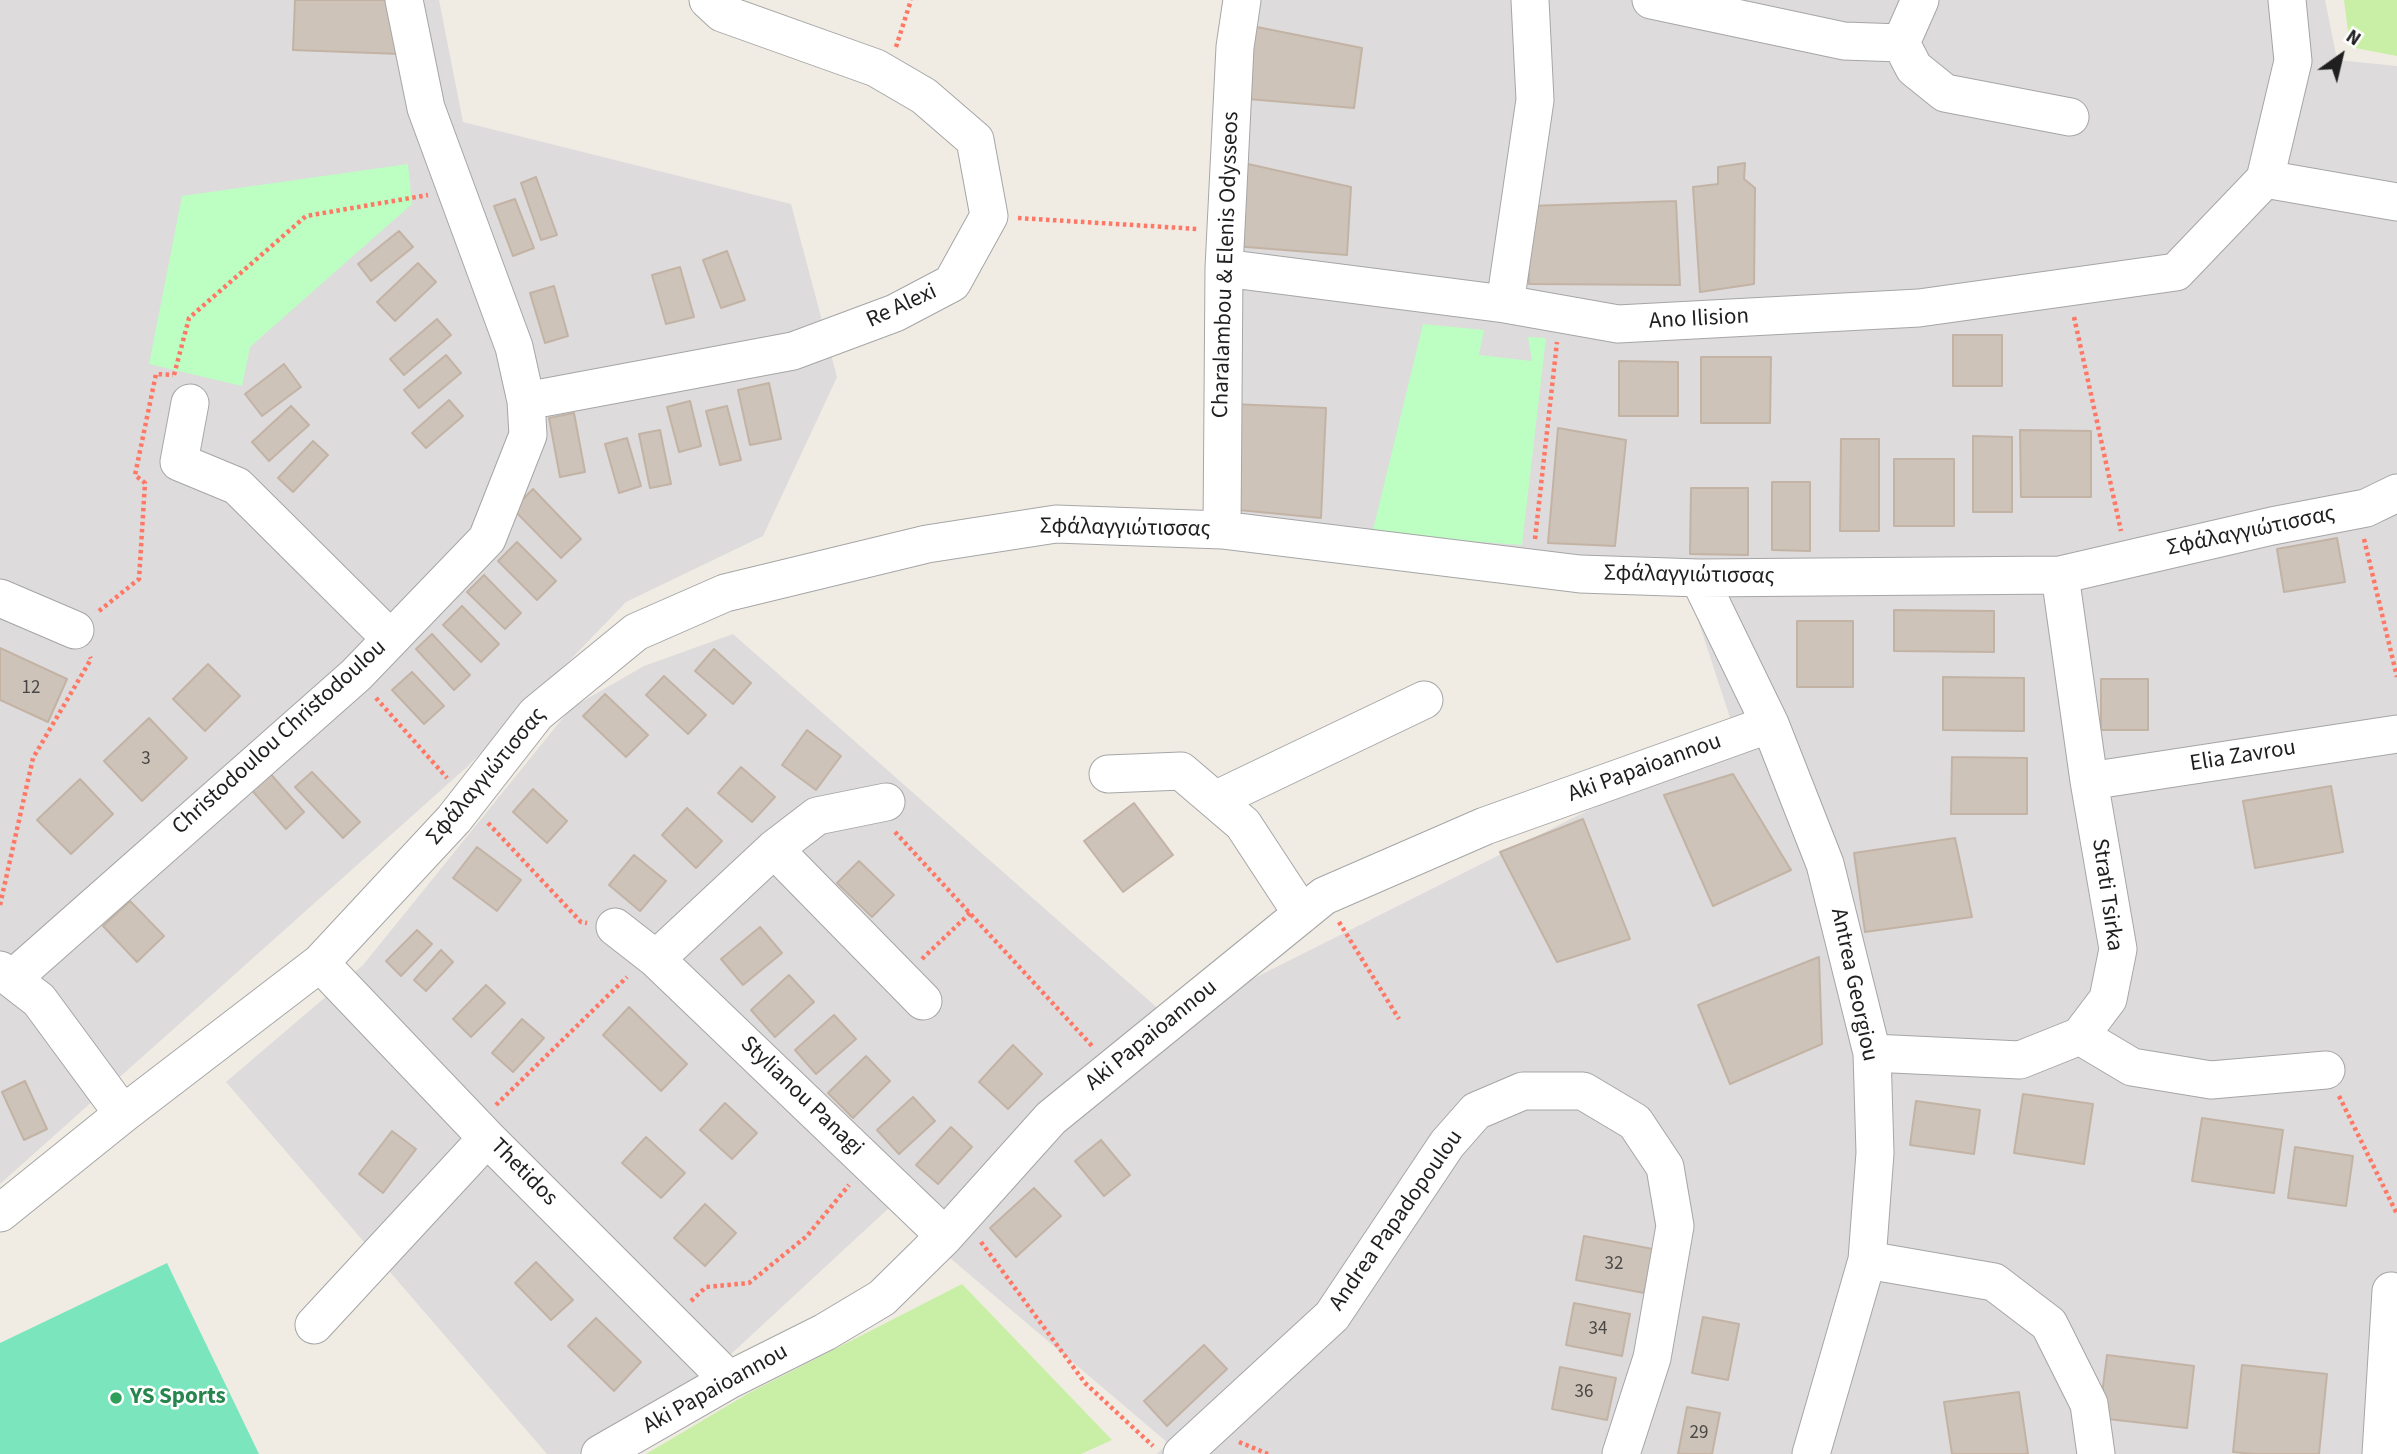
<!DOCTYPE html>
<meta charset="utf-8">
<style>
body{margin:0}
#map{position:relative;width:2397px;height:1454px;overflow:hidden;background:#f0ece4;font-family:"Source Sans 3",sans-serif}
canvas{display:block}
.north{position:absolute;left:2306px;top:21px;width:70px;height:70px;-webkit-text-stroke:5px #fff;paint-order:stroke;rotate:34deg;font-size:19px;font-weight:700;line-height:28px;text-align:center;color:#1f1f1f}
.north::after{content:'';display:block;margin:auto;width:24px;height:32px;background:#1f1f1f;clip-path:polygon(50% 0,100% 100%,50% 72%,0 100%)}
</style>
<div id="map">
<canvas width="2397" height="1454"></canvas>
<div class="north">N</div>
</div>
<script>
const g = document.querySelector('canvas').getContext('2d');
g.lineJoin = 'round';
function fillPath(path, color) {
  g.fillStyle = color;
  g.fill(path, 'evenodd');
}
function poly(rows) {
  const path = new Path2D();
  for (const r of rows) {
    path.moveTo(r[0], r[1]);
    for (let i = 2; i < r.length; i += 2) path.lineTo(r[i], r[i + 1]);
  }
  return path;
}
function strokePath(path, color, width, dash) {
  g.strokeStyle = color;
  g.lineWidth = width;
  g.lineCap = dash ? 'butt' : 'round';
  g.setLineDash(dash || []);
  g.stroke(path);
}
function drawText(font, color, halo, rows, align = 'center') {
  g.font = font + ' "Source Sans 3",sans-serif';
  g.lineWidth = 5;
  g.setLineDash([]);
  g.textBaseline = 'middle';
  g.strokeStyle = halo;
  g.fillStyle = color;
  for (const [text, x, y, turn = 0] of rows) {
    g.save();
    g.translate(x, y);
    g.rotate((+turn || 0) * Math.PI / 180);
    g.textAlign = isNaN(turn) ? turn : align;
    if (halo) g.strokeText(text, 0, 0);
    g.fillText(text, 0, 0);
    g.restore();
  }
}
fillPath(poly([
 [0,0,439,0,463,122,791,204,837,377,763,536,626,602,468,766,0,1184],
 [1232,0,2325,0,2337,60,2397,66,2397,1454,1157,1454,1168,1443,890,1207,623,1454,547,1454,226,1082,363,965,571,708,644,666,733,634,1171,1020,1736,736,1684,577,1222,520]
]), '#dddbdb');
fillPath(poly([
 [2344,0,2397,0,2397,56,2350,47],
 [962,1284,1112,1440,1081,1454,646,1454,749,1393]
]), '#c8efa5');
fillPath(poly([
 [408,164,412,204,250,347,242,386,149,364,182,196],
 [1423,324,1484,330,1479,355,1532,361,1528,337,1546,338,1522,545,1372,534]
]), '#bdfec3');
fillPath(poly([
 [167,1263,259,1454,0,1454,0,1343]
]), '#7be6be');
const building = poly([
 [295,0,401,0,400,54,293,50,295,0],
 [1252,26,1362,48,1354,108,1248,99,1252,26],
 [1239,162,1351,187,1347,255,1234,246,1239,162],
 [1745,163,1744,179,1755,188,1754,284,1700,292,1693,187,1718,184,1718,167,1745,163],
 [536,177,557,235,541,240,521,183,536,177],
 [515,199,534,248,513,256,494,206,515,199],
 [1676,201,1680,285,1529,284,1528,206,1676,201],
 [399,231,413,247,371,281,358,264,399,231],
 [727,251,745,300,721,308,703,260,727,251],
 [418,263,436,282,395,321,377,302,418,263],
 [680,267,694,317,666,324,652,275,680,267],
 [554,286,568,336,545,343,530,293,554,286],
 [437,319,451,335,404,375,390,359,437,319],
 [1953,335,2002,335,2002,386,1953,386,1953,335],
 [446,355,461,373,419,408,404,390,446,355],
 [1701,357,1771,357,1770,423,1701,423,1701,357],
 [1619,361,1678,362,1678,416,1619,416,1619,361],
 [284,364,301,387,262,416,245,394,284,364],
 [769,383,781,439,750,445,738,390,769,383],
 [449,400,463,416,426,448,412,433,449,400],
 [690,401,701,446,679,452,667,407,690,401],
 [1232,404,1326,408,1321,518,1239,510,1232,404],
 [291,406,309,425,269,461,252,442,291,406],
 [727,406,741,460,720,465,706,411,727,406],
 [574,413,585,472,560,477,549,418,574,413],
 [1558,428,1626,440,1615,546,1548,543,1558,428],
 [660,430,671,484,650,488,639,434,660,430],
 [2020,430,2091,431,2091,497,2021,497,2020,430],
 [1973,436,2012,437,2012,512,1973,512,1973,436],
 [627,438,641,486,619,493,605,444,627,438],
 [1841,439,1879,439,1879,531,1840,531,1841,439],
 [313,441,328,455,293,492,278,478,313,441],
 [1894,459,1954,459,1954,526,1894,526,1894,459],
 [1772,482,1810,482,1810,551,1772,550,1772,482],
 [1691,488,1748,488,1748,555,1690,554,1691,488],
 [533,489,581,539,561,558,513,509,533,489],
 [2337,538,2345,582,2284,592,2277,549,2337,538],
 [517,542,556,581,537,600,498,561,517,542],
 [484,575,521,613,505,629,467,592,484,575],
 [462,606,499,644,481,662,443,625,462,606],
 [1894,610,1994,611,1994,652,1894,651,1894,610],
 [1797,621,1853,621,1853,687,1797,687,1797,621],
 [432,634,470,675,454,690,416,649,432,634],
 [0,648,67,679,48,722,0,700,0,648],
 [714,649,751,683,733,704,695,671,714,649],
 [208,664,240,696,205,731,173,699,208,664],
 [412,672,444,706,424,724,392,690,412,672],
 [664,676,706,715,688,734,646,695,664,676],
 [1943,677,2024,678,2024,731,1943,730,1943,677],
 [2101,679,2148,679,2148,730,2101,730,2101,679],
 [605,694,648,735,626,757,583,716,605,694],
 [149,718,187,758,142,801,104,761,149,718],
 [807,730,841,756,816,790,782,765,807,730],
 [1952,757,2027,758,2027,814,1951,814,1952,757],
 [741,767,775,797,752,822,718,793,741,767],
 [268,771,304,812,286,829,249,787,268,771],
 [312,772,360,822,343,838,295,787,312,772],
 [1733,774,1791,870,1713,906,1664,795,1733,774],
 [80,779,113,814,71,854,37,820,80,779],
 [2331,786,2343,852,2255,868,2243,801,2331,786],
 [533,789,567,821,547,843,513,812,533,789],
 [1134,803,1173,855,1123,892,1084,841,1134,803],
 [687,808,722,841,696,868,662,835,687,808],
 [1583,819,1630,939,1557,962,1500,852,1583,819],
 [1955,838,1972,917,1865,932,1854,853,1955,838],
 [477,847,521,880,497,911,453,878,477,847],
 [634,855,666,881,640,911,609,885,634,855],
 [859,861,894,895,872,917,837,883,859,861],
 [130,901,164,936,137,962,103,926,130,901],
 [760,927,782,953,743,985,721,959,760,927],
 [417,930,432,944,401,976,386,961,417,930],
 [441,950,453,962,426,991,414,980,441,950],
 [1819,957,1822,1044,1730,1084,1698,1005,1819,957],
 [789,975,814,1002,775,1037,751,1010,789,975],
 [486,985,505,1003,471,1037,453,1019,486,985],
 [629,1007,687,1064,661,1091,603,1035,629,1007],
 [834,1015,856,1039,816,1074,795,1050,834,1015],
 [522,1019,544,1038,513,1072,492,1053,522,1019],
 [1013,1045,1042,1074,1008,1109,979,1082,1013,1045],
 [866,1056,890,1081,853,1118,828,1093,866,1056],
 [25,1081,47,1129,24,1140,2,1092,25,1081],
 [2023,1094,2093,1104,2084,1164,2014,1153,2023,1094],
 [913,1097,935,1121,899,1154,877,1130,913,1097],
 [1916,1101,1980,1110,1974,1154,1910,1145,1916,1101],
 [725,1103,757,1133,732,1159,700,1130,725,1103],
 [2202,1118,2283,1130,2274,1193,2192,1181,2202,1118],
 [951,1127,972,1147,938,1184,916,1165,951,1127],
 [392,1131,416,1149,383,1193,359,1174,392,1131],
 [646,1137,685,1173,661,1198,622,1163,646,1137],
 [1101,1140,1130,1175,1104,1196,1075,1161,1101,1140],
 [2295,1147,2353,1156,2346,1206,2288,1198,2295,1147],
 [1034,1188,1061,1216,1016,1257,990,1228,1034,1188],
 [705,1204,736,1233,705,1266,674,1238,705,1204],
 [1584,1236,1653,1249,1644,1293,1576,1280,1584,1236],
 [536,1262,573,1300,551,1320,515,1283,536,1262],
 [1574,1303,1630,1314,1622,1356,1566,1345,1574,1303],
 [1703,1317,1739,1324,1728,1380,1692,1373,1703,1317],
 [596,1318,641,1362,614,1391,568,1346,596,1318],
 [1204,1345,1227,1369,1167,1426,1144,1401,1204,1345],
 [2107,1355,2194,1366,2187,1428,2099,1418,2107,1355],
 [2242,1365,2327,1374,2319,1454,2253,1454,2233,1452,2242,1365],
 [1560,1367,1616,1378,1607,1420,1552,1409,1560,1367],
 [2019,1392,2028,1454,1952,1454,1944,1402,2019,1392],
 [1687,1407,1720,1413,1712,1454,1678,1454,1687,1407]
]);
fillPath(building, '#cdc3b9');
strokePath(building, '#c3b3a5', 2);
const minor = poly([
 [1651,0,1844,41,1901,43,1914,68,1945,93,2070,117],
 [1901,43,1920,0],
 [2265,179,2397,202],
 [1224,268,1505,304,1618,324,1919,308,2176,272,2265,179,2293,61,2287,0],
 [1505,304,1535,100,1530,0],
 [526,401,793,351,895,313,952,283,989,216,975,140,924,96,876,68,722,13,708,0],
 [190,403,179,462,237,486,390,638],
 [1222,530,1224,268,1235,47,1242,0],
 [1699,578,1770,724,1825,864,1872,1053,1875,1153,1867,1260,1811,1454],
 [0,598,75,630],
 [1108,774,1181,771,1243,824,1302,914],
 [2089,781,2397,734],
 [1215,800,1424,700],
 [774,849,923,1001],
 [615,927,656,959,945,1236],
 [656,959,774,849,817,816,886,802],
 [320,963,487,1138,729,1380],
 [0,970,39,1000,123,1114],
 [12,979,356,675,487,539,528,435,526,401,514,347,426,108,404,0],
 [2080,1036,2132,1067,2211,1080,2326,1070],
 [1872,1053,2020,1060,2080,1036,2108,999,2118,949,2089,781,2060,575],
 [0,1213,123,1114,320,963,454,819,536,714,636,632,725,593,927,544,1056,524,1222,530,1580,574,1699,578,2060,575,2272,526,2366,508,2397,493],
 [1867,1260,1994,1282,2049,1324,2089,1404,2096,1454],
 [314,1325,487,1138],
 [600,1454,729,1380,825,1332,882,1298,945,1236,1051,1118,1324,896,1485,826,1770,724],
 [1182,1454,1332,1316,1447,1144,1476,1111,1523,1091,1583,1091,1635,1122,1665,1167,1675,1226,1652,1358,1621,1454],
 [2381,1454,2391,1291]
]);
strokePath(minor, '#a6a6a6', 39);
strokePath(poly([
 [896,47,911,0],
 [1018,218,1198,229],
 [2074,317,2121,531],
 [174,375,189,318,306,216,428,195],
 [1535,539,1557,342],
 [2364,539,2397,677],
 [99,611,139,579,145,483,135,475,156,374,173,375],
 [376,698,447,778],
 [488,823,581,922,587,923],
 [895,832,1093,1047],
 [0,905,33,758,91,659,90,657],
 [1339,922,1399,1019],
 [922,959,970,913],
 [2339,1096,2397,1214],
 [496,1105,627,977],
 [981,1242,1085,1383,1153,1446],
 [691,1301,706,1287,749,1283,807,1236,849,1185],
 [1239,1442,1268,1454]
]), '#ff7866', 4.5, [3.5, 3.5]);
strokePath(minor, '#fff', 37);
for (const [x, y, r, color] of [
 [116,1398,7,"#2e9e5b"]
]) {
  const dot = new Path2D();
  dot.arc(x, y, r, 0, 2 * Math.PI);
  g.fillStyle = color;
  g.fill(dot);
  strokePath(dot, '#fff', 2.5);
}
drawText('19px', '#4a4846', null, [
 ["12",31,689],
 ["3",146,760],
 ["32",1614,1265],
 ["34",1598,1330],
 ["36",1584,1393],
 ["29",1699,1434]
]);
drawText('23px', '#1f1f1f', '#fff', [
 ["Charalambou & Elenis Odysseos",1227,265,-88],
 ["Re Alexi",902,307,-25],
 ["Ano Ilision",1699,320,-3],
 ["Σφάλαγγιώτισσας",1125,529,1],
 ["Σφάλαγγιώτισσας",2251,532,-12],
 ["Σφάλαγγιώτισσας",1689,576,1],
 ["Christodoulou Christodoulou",280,738,-42],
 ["Elia Zavrou",2243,757,-9],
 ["Aki Papaioannou",1645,769,-20],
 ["Σφάλαγγιώτισσας",487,777,-50],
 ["Strati Tsirka",2106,895,82],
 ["Antrea Georgiou",1853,985,78],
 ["Aki Papaioannou",1152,1036,-39],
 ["Stylianou Panagi",801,1097,44],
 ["Thetidos",523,1173,45],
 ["Andrea Papadopoulou",1397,1221,-55],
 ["Aki Papaioannou",716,1390,-29]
]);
drawText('bold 23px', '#27864d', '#fff', [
 ["YS Sports",130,1398]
], 'left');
</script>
